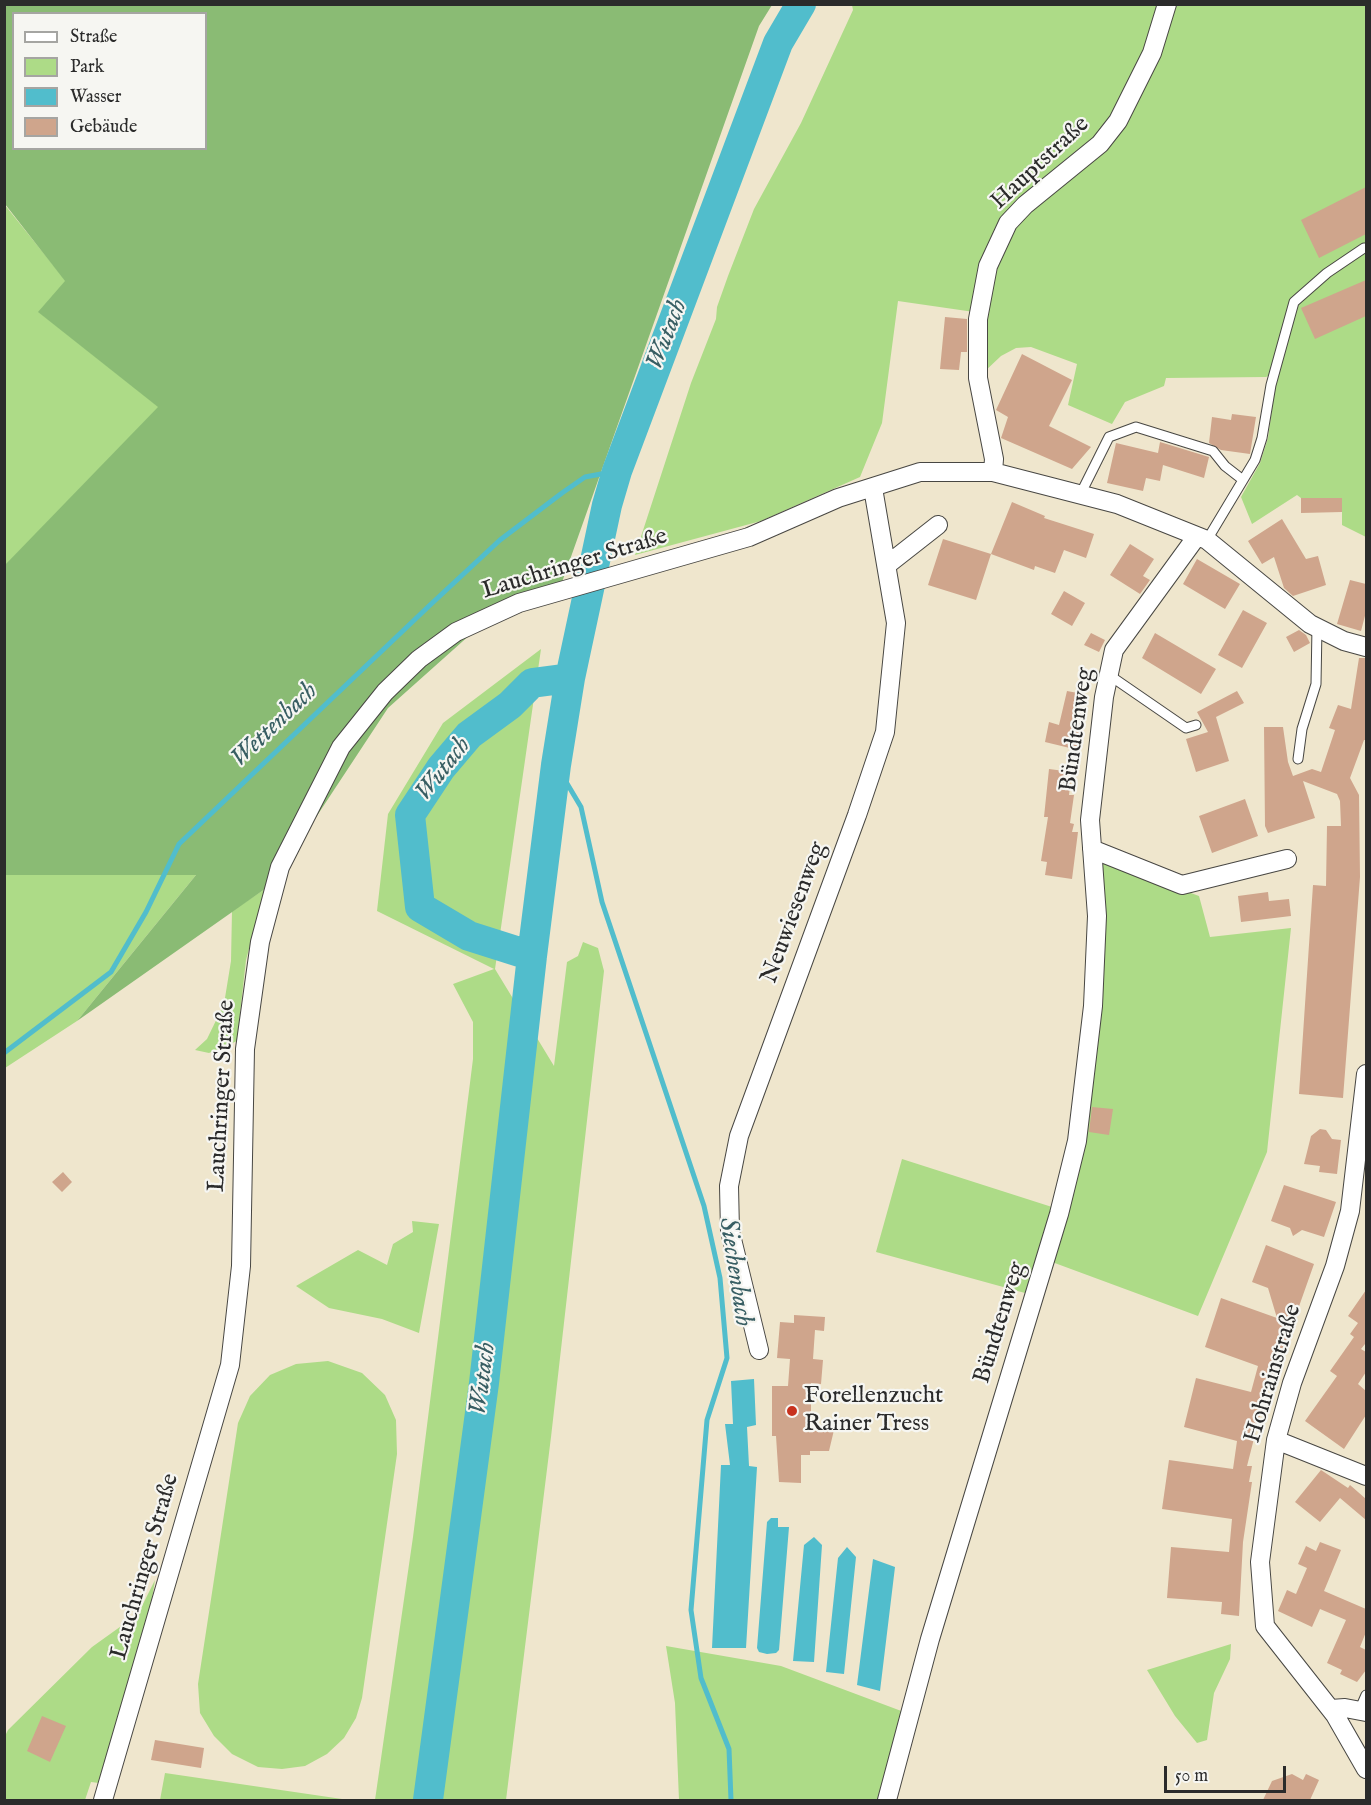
<!DOCTYPE html>
<meta charset="utf-8">
<style>
body{margin:0}
#map{position:relative;width:1371px;height:1805px;overflow:hidden;background:#efe6cd;font-family:"IM FELL English",serif}
canvas{display:block}
.frame{position:absolute;inset:0;border:6px solid #2b2b2b;pointer-events:none}
.legend{position:absolute;left:12px;top:12px;width:195px;height:138px;box-sizing:border-box;background:#f6f6f2;border:2px solid #a5a5a2;margin:0;padding:8px 10px;list-style:none;font-size:18px;color:#2b2b2b}
.legend li{display:flex;align-items:center;gap:12px;height:30px}
.legend b{width:30px;border:2px solid #a5a5a2}
.scale{position:absolute;left:1164px;top:1766px;width:122px;height:27px;box-sizing:border-box;border:3px solid #2b2b2b;border-top:0;padding-left:8px;font-size:18px;line-height:21px;white-space:nowrap;color:#2b2b2b;-webkit-text-stroke:4px #f6f6f2;paint-order:stroke}
</style>
<div id="map">
<canvas width="1371" height="1805"></canvas>
<div class="frame"></div>
<ul class="legend">
<li><b style="height:8px;background:#fff"></b>Straße</li>
<li><b style="height:16px;background:#addb87"></b>Park</li>
<li><b style="height:16px;background:#51bdcc"></b>Wasser</li>
<li><b style="height:16px;background:#cfa58c"></b>Gebäude</li>
</ul>
<div class="scale">50 m</div>
</div>
<script>
const g = document.querySelector('canvas').getContext('2d');
g.lineJoin = 'round';
function fillPath(path, color) {
  g.fillStyle = color;
  g.fill(path, 'evenodd');
}
function poly(rows) {
  const path = new Path2D();
  for (const r of rows) {
    path.moveTo(r[0], r[1]);
    for (let i = 2; i < r.length; i += 2) path.lineTo(r[i], r[i + 1]);
  }
  return path;
}
function strokePath(path, color, width, dash) {
  g.strokeStyle = color;
  g.lineWidth = width;
  g.lineCap = dash ? 'butt' : 'round';
  g.setLineDash(dash || []);
  g.stroke(path);
}
function drawText(font, color, halo, rows, align = 'center') {
  g.font = font + ' "IM FELL English",serif';
  g.lineWidth = 4.5;
  g.setLineDash([]);
  g.textBaseline = 'middle';
  g.strokeStyle = halo;
  g.fillStyle = color;
  for (const [text, x, y, turn = 0] of rows) {
    g.save();
    g.translate(x, y);
    g.rotate((+turn || 0) * Math.PI / 180);
    g.textAlign = isNaN(turn) ? turn : align;
    if (halo) g.strokeText(text, 0, 0);
    g.fillText(text, 0, 0);
    g.restore();
  }
}
fillPath(poly([
 [852,5,1366,5,1366,537,1342,525,1342,498,1301,498,1297,495,1252,524,1241,497,1260,463,1268,438,1277,372,1266,377,1166,378,1164,386,1125,402,1112,424,1068,405,1077,364,1031,347,1016,348,1001,356,983,373,974,312,898,301,882,423,860,477,761,521,635,555,691,383,716,319,717,307,728,276,754,209,801,123,853,10],
 [4,204,66,281,39,312,159,407,5,566],
 [541,649,495,969,554,1066,567,962,578,956,583,942,598,948,604,971,551,1437,506,1800,375,1800,413,1537,473,1059,473,1022,453,984,494,969,377,911,388,814,443,723],
 [1102,863,1110,863,1199,896,1210,937,1291,928,1267,1152,1198,1316,1052,1262,1102,917],
 [5,875,196,875,77,1021,5,1068],
 [265,889,246,960,237,1041,209,1053,195,1050,207,1039,224,1004,231,961,232,911],
 [902,1159,1052,1207,1025,1293,876,1252],
 [412,1221,439,1224,419,1333,382,1319,329,1308,296,1286,358,1250,387,1265,393,1244,413,1232],
 [328,1361,362,1373,385,1395,396,1420,397,1454,362,1698,356,1718,344,1738,327,1754,305,1766,282,1769,258,1767,232,1754,214,1736,200,1713,198,1684,238,1423,250,1396,270,1375,296,1364],
 [155,1580,149,1618,99,1783,91,1782,85,1800,5,1800,4,1738,8,1730,92,1647,138,1614],
 [1231,1644,1230,1659,1214,1693,1207,1740,1197,1743,1175,1716,1147,1670],
 [666,1646,781,1666,904,1712,881,1800,679,1800,675,1703],
 [165,1773,342,1799,342,1800,160,1800]
]), '#addb87');
fillPath(poly([
 [5,5,772,5,759,26,561,585,472,633,388,708,272,884,77,1021,196,875,5,875,4,566,158,407,38,312,65,281,5,204],
 [14,14,206,14,206,148,14,148]
]), '#8abb74');
fillPath(poly([
 [754,1379,756,1425,747,1427,749,1466,757,1467,746,1648,712,1648,721,1465,730,1465,725,1424,733,1424,731,1381],
 [771,1518,778,1518,778,1527,789,1527,779,1650,776,1653,767,1654,759,1652,757,1648,767,1522],
 [814,1537,822,1545,814,1662,793,1661,804,1545],
 [847,1547,856,1557,844,1674,826,1672,838,1558],
 [873,1559,895,1567,880,1691,857,1685]
]), '#51bdcc');
strokePath(poly([
 [556,765,581,807,602,902,704,1206,720,1278,727,1358,707,1420,691,1610,701,1678,729,1749,731,1800],
 [4,1053,111,972,146,912,179,844,429,606,500,540,562,493,585,477,617,471]
]), '#51bdcc', 5);
strokePath(poly([
 [532,956,469,936,420,907,410,815,441,768,469,735,510,705,532,683,570,678],
 [428,1800,484,1383,532,956,556,765,570,678,607,505,617,471,778,43,801,4]
]), '#51bdcc', 30);
fillPath(poly([
 [1366,187,1366,234,1319,258,1301,220],
 [1366,280,1366,316,1315,339,1301,308],
 [945,317,967,319,967,352,961,352,959,370,940,369],
 [1022,354,1072,380,1049,426,1091,447,1072,469,1001,438,1008,417,996,410],
 [1232,414,1256,417,1250,454,1221,450,1209,443,1212,417,1231,420],
 [1160,442,1209,457,1204,478,1163,465,1160,481,1146,478,1143,491,1107,483,1116,443,1158,453],
 [1301,498,1342,498,1342,512,1301,513],
 [1012,502,1045,516,1044,518,1094,534,1086,558,1064,550,1055,573,1035,566,1034,570,991,554],
 [1282,519,1306,559,1318,556,1326,585,1293,596,1284,588,1274,557,1262,564,1248,541],
 [943,539,991,554,976,600,928,585],
 [1130,544,1154,559,1143,576,1150,580,1140,594,1110,575],
 [1197,559,1240,584,1225,609,1183,584],
 [1350,580,1366,584,1366,612,1361,631,1337,624],
 [1064,591,1085,603,1072,626,1051,614],
 [1243,610,1267,623,1242,668,1218,655],
 [1299,630,1306,635,1310,643,1294,652,1286,637],
 [1091,633,1105,640,1099,652,1084,645],
 [1155,633,1216,669,1201,694,1142,658],
 [1359,658,1366,658,1366,740,1364,740,1350,778,1359,795,1360,877,1343,1098,1299,1094,1313,885,1326,886,1327,826,1341,826,1340,801,1337,794,1303,781,1315,818,1268,833,1265,826,1264,727,1283,727,1288,762,1293,776,1312,769,1321,772,1335,730,1329,728,1338,705,1351,709],
 [1067,691,1083,694,1080,709,1087,710,1078,750,1045,742,1049,722,1059,725],
 [1237,691,1244,703,1216,717,1229,761,1196,772,1186,739,1208,732,1197,712],
 [1049,769,1072,772,1069,795,1074,795,1070,823,1074,824,1072,832,1078,832,1072,879,1045,875,1047,862,1041,861,1048,817,1044,817],
 [1245,799,1258,836,1212,853,1199,816],
 [1268,892,1269,901,1289,899,1291,916,1241,922,1238,896],
 [1092,1107,1113,1109,1109,1135,1089,1132],
 [1320,1129,1326,1130,1332,1139,1341,1140,1337,1174,1319,1172,1320,1166,1304,1164,1311,1136],
 [63,1172,72,1182,62,1192,52,1182],
 [1284,1185,1336,1202,1324,1237,1302,1230,1293,1236,1290,1228,1271,1221],
 [1266,1245,1314,1264,1274,1377,1270,1376,1247,1466,1252,1466,1249,1482,1252,1482,1243,1542,1239,1616,1221,1614,1222,1602,1167,1598,1171,1547,1229,1552,1232,1519,1162,1509,1169,1460,1233,1469,1237,1441,1184,1427,1196,1378,1251,1392,1258,1366,1205,1347,1221,1298,1277,1318,1268,1288,1252,1282],
 [1366,1290,1366,1346,1365,1344,1361,1349,1366,1352,1366,1372,1358,1384,1366,1391,1366,1415,1344,1449,1305,1421,1337,1376,1330,1371,1354,1337,1350,1334,1358,1323,1348,1316],
 [794,1315,825,1317,824,1331,815,1330,813,1359,823,1360,821,1384,811,1383,811,1431,834,1430,829,1451,810,1451,810,1455,801,1455,801,1483,779,1482,776,1436,772,1436,772,1386,788,1386,790,1359,777,1358,780,1322,794,1323],
 [1321,1470,1348,1488,1350,1485,1366,1499,1366,1520,1340,1498,1320,1522,1295,1502],
 [1320,1542,1341,1550,1324,1591,1366,1609,1366,1632,1360,1647,1366,1650,1366,1670,1357,1682,1340,1674,1342,1670,1327,1663,1346,1620,1320,1609,1312,1627,1278,1611,1287,1590,1296,1594,1307,1568,1298,1564,1306,1546,1316,1551],
 [42,1716,66,1726,50,1762,27,1751],
 [155,1740,204,1748,201,1768,151,1760],
 [1292,1774,1303,1780,1306,1774,1319,1780,1310,1800,1263,1800,1272,1781]
]), '#cfa58c');
const lane = poly([
 [1080,495,1109,437,1136,427,1213,451,1225,466,1243,480],
 [1207,540,1255,460,1262,438,1271,385,1294,302,1327,273,1364,248],
 [1109,675,1186,728,1196,725],
 [1298,759,1302,729,1316,684,1317,627],
 [1359,1711,1366,1695]
]);
const street = poly([
 [993,472,994,459,978,378,978,319,988,266,1008,223,1025,205,1100,144,1118,121,1152,53,1167,4],
 [887,565,938,525],
 [1092,849,1182,885,1287,859],
 [1366,1074,1350,1211,1335,1266,1292,1383,1276,1440,1260,1562,1265,1626,1335,1715,1366,1769],
 [759,1350,730,1231,729,1186,739,1136,857,815,885,732,896,623,873,488],
 [1276,1440,1366,1476],
 [1331,1709,1345,1708,1366,1712],
 [103,1800,230,1365,241,1266,245,1049,260,942,280,867,341,747,385,692,419,659,456,632,519,603,749,537,838,498,920,472,993,472,1117,504,1207,540,1310,624,1344,641,1366,647],
 [887,1800,930,1639,1059,1214,1077,1141,1093,1006,1097,916,1090,820,1104,697,1114,650,1197,536]
]);
strokePath(lane, '#484743', 11);
strokePath(street, '#484743', 20);
strokePath(lane, '#fff', 9);
strokePath(street, '#fff', 18);
for (const [x, y, r, color] of [
 [792,1411,6,"#c8321e"]
]) {
  const dot = new Path2D();
  dot.arc(x, y, r, 0, 2 * Math.PI);
  g.fillStyle = color;
  g.fill(dot);
  strokePath(dot, '#f6f6f2', 2);
}
drawText('24px', '#2b2b2b', '#f6f6f2', [
 ["Hauptstraße",1041,164,-43],
 ["Lauchringer Straße",575,565,-17],
 ["Bündtenweg",1078,730,-82],
 ["Neuwiesenweg",795,913,-70],
 ["Lauchringer Straße",223,1096,-87],
 ["Bündtenweg",1001,1323,-73],
 ["Hohrainstraße",1274,1374,-73],
 ["Lauchringer Straße",146,1567,-74]
]);
drawText('24px', '#2b2b2b', '#f6f6f2', [
 ["Forellenzucht",804,1397],
 ["Rainer Tress",804,1425]
], 'left');
drawText('italic 26px', '#385e63', '#f6f6f2', [
 ["Wutach",668,335,-69],
 ["Wettenbach",275,726,-44],
 ["Wutach",444,770,-52],
 ["Siechenbach",734,1272,81],
 ["Wutach",484,1379,-83]
]);
</script>
